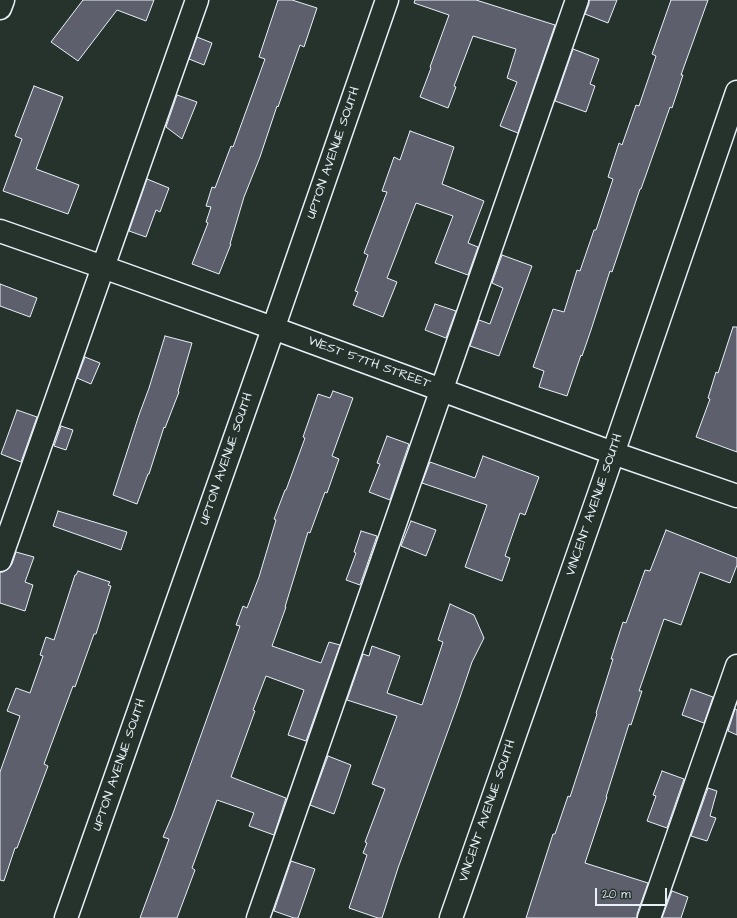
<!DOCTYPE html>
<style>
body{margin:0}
#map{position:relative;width:737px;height:918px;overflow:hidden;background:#26332d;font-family:"Architects Daughter",sans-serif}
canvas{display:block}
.scale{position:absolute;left:595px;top:888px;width:72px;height:18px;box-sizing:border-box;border:2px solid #e8f1f8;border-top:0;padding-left:5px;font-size:12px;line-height:14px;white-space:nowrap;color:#e8f1f8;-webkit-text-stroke:3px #26332d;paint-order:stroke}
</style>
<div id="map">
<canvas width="737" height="918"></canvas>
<div class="scale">20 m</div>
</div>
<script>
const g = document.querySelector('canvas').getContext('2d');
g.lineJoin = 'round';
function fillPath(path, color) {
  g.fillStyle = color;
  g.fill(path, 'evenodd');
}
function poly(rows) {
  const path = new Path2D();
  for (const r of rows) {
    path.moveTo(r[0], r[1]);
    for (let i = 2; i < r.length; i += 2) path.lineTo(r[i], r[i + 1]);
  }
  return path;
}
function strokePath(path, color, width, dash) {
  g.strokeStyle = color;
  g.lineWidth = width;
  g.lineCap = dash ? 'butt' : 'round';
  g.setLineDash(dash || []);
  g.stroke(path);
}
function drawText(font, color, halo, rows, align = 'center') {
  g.font = font + ' "Architects Daughter",sans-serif';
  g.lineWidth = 3;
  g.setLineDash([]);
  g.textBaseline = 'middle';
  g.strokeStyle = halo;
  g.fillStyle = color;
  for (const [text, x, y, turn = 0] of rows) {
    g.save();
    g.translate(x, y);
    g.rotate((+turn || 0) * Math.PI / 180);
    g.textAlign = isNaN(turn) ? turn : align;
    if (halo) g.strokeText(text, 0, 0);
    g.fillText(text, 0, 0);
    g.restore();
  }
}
const building = poly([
 [83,0,154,0,146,21,117,10,78,61,51,42,83,0],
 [278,0,292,0,317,8,304,47,300,45,278,107,277,106,260,157,244,197,230,244,231,244,219,274,192,264,208,223,206,222,211,207,206,206,212,187,215,188,231,146,233,147,265,59,259,57,278,0],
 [415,0,476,0,555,25,518,133,500,126,517,82,507,78,516,49,473,36,454,86,456,87,448,108,420,97,431,68,430,67,449,15,414,3,415,0],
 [589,0,617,0,608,23,585,14,589,4,589,0],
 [671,0,708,0,681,75,683,75,672,108,670,107,641,189,640,189,612,272,610,271,591,330,582,356,581,355,567,396,539,387,544,371,533,367,553,309,564,312,577,270,580,271,594,230,596,230,613,179,608,177,619,143,622,145,636,105,639,106,656,56,652,54,671,0],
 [197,37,212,43,204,65,189,59,197,37],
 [573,49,599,59,590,84,595,86,586,112,555,101,573,49],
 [34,86,63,97,36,169,79,185,68,214,3,191,22,139,15,136,34,86],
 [177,95,197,102,182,139,166,127,177,95],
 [410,131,454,147,442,184,484,201,468,243,478,247,468,275,435,263,453,216,416,203,387,278,397,282,383,317,353,305,358,292,355,291,368,255,364,253,387,192,382,191,394,157,400,160,410,131],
 [147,179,169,188,160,212,156,210,146,237,129,231,147,179],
 [502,255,532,266,499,356,470,346,479,320,490,324,503,288,492,283,502,255],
 [0,284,37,298,30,317,0,306,0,284],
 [435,304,456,311,446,338,425,330,435,304],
 [733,327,737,327,737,452,696,437,710,399,708,398,716,372,718,373,733,327],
 [165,336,192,343,178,391,179,392,165,428,164,427,149,474,148,474,137,504,113,495,139,415,149,388,165,336],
 [85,357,100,363,91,384,77,378,85,357],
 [333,391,353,398,332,456,339,459,327,493,325,492,310,533,308,532,285,607,286,607,272,646,321,663,329,642,340,645,306,741,288,735,304,690,266,676,253,710,255,711,231,777,286,798,274,835,249,826,254,813,217,800,192,868,195,870,177,918,140,918,169,839,163,837,172,816,240,626,236,625,243,606,247,608,259,577,276,520,274,519,285,490,286,490,305,438,303,437,318,394,330,398,333,391],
 [17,410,37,417,21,462,1,454,17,410],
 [61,426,73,430,66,450,54,446,61,426],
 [387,436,409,444,390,500,369,492,380,464,377,463,387,436],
 [483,456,539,477,525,515,520,513,505,556,510,558,502,581,465,567,487,505,422,483,430,462,475,478,483,456],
 [58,511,127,532,121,550,53,526,58,511],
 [411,521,436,530,426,556,401,546,411,521],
 [666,530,737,558,737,565,730,583,700,572,681,625,664,619,639,691,642,691,631,725,629,724,606,797,607,797,585,863,648,883,637,914,637,918,526,918,553,834,555,834,568,796,570,797,597,714,596,713,613,659,611,659,623,622,626,623,645,570,650,571,666,530],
 [361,531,377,536,360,585,346,580,356,553,354,552,361,531],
 [16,552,34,557,25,582,33,585,25,611,0,603,0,572,3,572,8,569,12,564,16,552],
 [78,571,110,582,108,585,111,586,96,634,94,634,75,687,73,686,44,764,48,766,36,798,17,848,15,848,4,881,0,880,0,772,20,716,7,711,16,688,30,693,43,656,40,655,46,637,54,640,75,575,76,575,78,571],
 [450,604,474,615,484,638,472,662,457,706,398,868,382,918,378,918,349,908,367,855,363,853,367,843,365,842,385,789,372,784,397,716,347,700,363,654,369,656,372,646,400,656,387,693,422,705,443,642,438,640,450,604],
 [691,689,713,697,704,723,682,715,691,689],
 [735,709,737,710,737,735,728,731,735,709],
 [328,756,351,765,334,814,310,805,328,756],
 [662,771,684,779,667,828,647,821,656,796,653,795,662,771],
 [708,788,717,791,710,816,716,818,707,841,691,836,708,788],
 [291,861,315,869,298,918,294,918,274,911,291,861],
 [672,891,688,897,681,918,662,918,672,891]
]);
fillPath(building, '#5d5f6c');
strokePath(building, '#e8f1f8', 1);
const minor = poly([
 [0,8,3,0],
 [0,231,103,267,273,328,613,453,737,496],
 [0,560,197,0],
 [66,918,264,355,387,0],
 [258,918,577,0],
 [451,918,606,474,737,92],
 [649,918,737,666]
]);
strokePath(minor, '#e8f1f8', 25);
strokePath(minor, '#26332d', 22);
drawText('13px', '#e8f1f8', '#26332d', [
 ["UPTON AVENUE SOUTH",334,153,-71],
 ["WEST 57TH STREET",369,363,20],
 ["UPTON AVENUE SOUTH",227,459,-71],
 ["VINCENT AVENUE SOUTH",595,505,-71],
 ["UPTON AVENUE SOUTH",120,765,-71],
 ["VINCENT AVENUE SOUTH",488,811,-71]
]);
</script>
